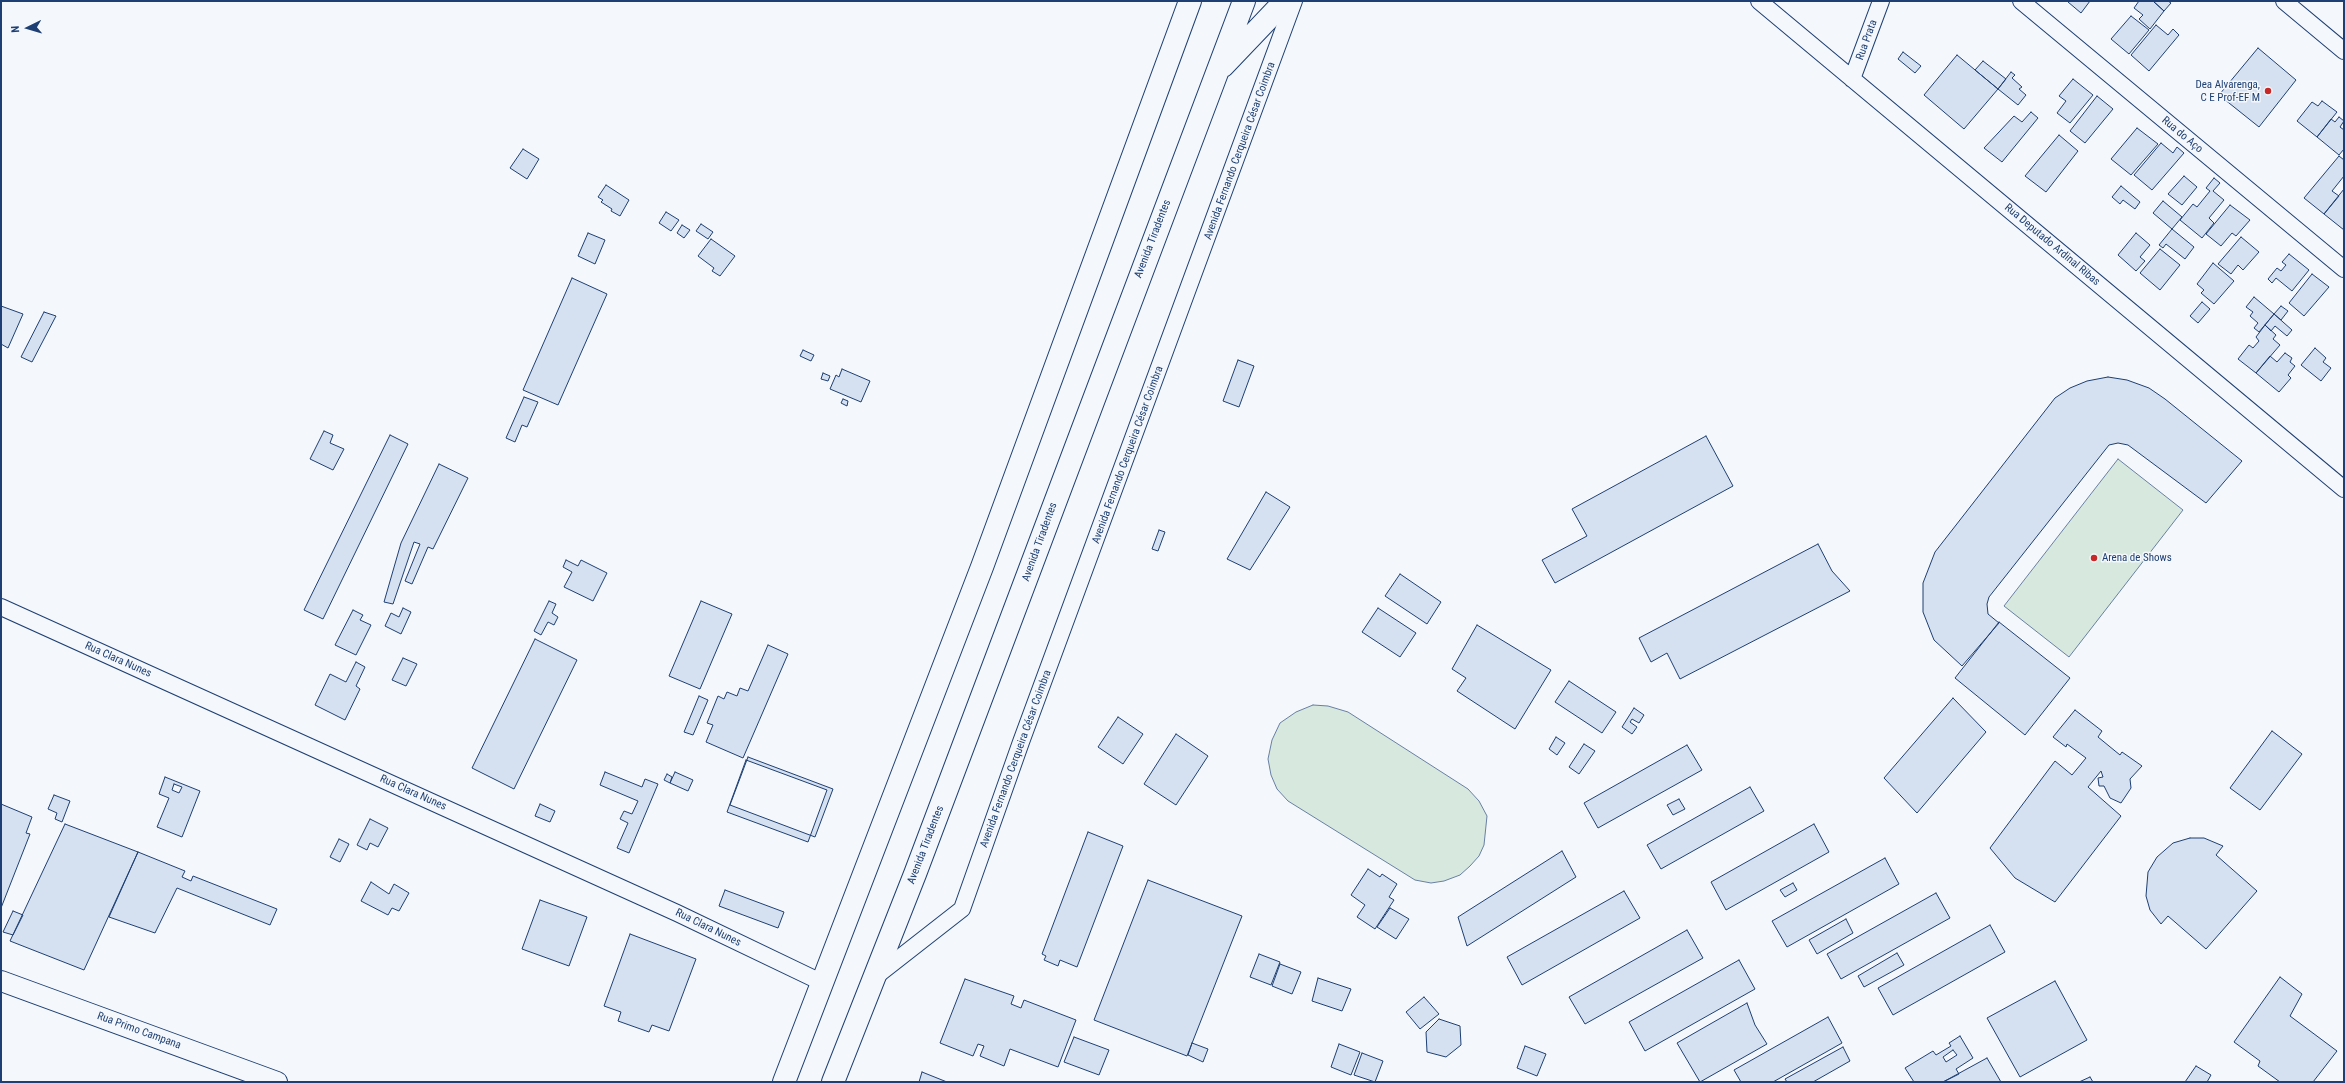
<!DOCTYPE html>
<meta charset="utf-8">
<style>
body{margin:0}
#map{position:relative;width:2345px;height:1083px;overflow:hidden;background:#f4f7fb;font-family:"Roboto Condensed",sans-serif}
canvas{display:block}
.frame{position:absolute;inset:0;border:2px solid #1d3f73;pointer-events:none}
.north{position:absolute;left:8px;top:8px;width:40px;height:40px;-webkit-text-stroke:3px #f4f7fb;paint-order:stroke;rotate:265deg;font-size:11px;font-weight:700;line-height:16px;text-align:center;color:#1d3f73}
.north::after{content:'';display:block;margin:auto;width:14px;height:18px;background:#1d3f73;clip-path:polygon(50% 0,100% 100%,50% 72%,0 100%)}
</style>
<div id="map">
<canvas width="2345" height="1083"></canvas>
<div class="frame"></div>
<div class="north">N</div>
</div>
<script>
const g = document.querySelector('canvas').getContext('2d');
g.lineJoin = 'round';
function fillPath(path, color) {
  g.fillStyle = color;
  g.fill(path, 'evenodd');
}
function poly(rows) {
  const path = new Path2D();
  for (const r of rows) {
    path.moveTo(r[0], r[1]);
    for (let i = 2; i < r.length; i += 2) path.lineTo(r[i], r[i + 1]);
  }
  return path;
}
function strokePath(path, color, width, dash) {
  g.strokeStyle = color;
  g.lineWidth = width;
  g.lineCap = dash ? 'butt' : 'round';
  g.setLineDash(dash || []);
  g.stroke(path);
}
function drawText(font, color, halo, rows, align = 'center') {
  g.font = font + ' "Roboto Condensed",sans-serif';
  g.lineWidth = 3;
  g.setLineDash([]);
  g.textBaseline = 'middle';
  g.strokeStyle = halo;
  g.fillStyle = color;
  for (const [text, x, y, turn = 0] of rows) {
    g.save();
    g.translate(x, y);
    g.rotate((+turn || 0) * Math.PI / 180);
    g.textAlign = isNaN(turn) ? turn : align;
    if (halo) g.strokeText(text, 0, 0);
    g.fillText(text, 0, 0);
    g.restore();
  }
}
const green = poly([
 [2118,459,2183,510,2069,657,2004,606,2118,459],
 [1313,705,1328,706,1348,712,1468,789,1479,801,1487,816,1484,845,1479,856,1470,866,1460,875,1444,881,1431,883,1415,880,1288,801,1277,789,1271,775,1268,759,1272,740,1280,723,1296,712,1313,705]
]);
fillPath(green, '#d7e8df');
strokePath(green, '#687fa3', 1);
const building = poly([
 [2069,1,2090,1,2081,13,2068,2,2069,1],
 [2139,1,2153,1,2164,11,2150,29,2139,19,2143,15,2134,8,2139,1],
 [2153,1,2168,1,2171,3,2164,11,2153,1],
 [2131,16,2149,30,2129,54,2111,39,2131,16],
 [2156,25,2168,35,2173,29,2179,35,2149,71,2131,55,2156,25],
 [2258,48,2296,80,2259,127,2219,95,2258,48],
 [1903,52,1921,66,1915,73,1898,59,1903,52],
 [1957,55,1998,89,1964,129,1924,95,1957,55],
 [1983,61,2006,79,1998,89,1975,70,1983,61],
 [2011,72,2015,75,2012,78,2022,87,2019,89,2026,95,2018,105,1998,89,2011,72],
 [2073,79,2093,95,2070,123,2057,113,2066,101,2059,96,2073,79],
 [2097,96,2113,109,2085,143,2070,131,2097,96],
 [2322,101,2337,112,2317,137,2297,121,2312,102,2318,106,2322,101],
 [2031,112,2038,118,2002,162,1984,148,2014,116,2022,122,2031,112],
 [2339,117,2344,121,2340,127,2344,130,2344,149,2339,155,2317,137,2331,119,2335,122,2339,117],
 [2137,128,2158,144,2131,175,2111,159,2137,128],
 [2059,135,2078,151,2046,192,2025,176,2059,135],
 [2161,143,2173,153,2177,147,2184,153,2152,190,2134,175,2161,143],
 [523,149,539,159,527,179,510,168,523,149],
 [2339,156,2344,160,2344,176,2332,191,2339,196,2324,214,2304,198,2339,156],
 [2184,176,2197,187,2182,205,2168,194,2184,176],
 [2214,178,2220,183,2213,191,2224,200,2209,218,2214,223,2202,238,2180,220,2193,204,2197,207,2210,191,2206,188,2214,178],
 [606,185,629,200,620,216,611,211,612,209,601,202,603,200,598,197,606,185],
 [2121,186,2140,202,2135,209,2123,200,2120,204,2112,197,2121,186],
 [2344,189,2344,230,2324,214,2344,189],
 [2163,201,2182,217,2172,229,2153,213,2163,201],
 [2230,205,2250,220,2236,236,2232,233,2221,246,2206,234,2230,205],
 [666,212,679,220,671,231,659,223,666,212],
 [701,224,713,232,708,239,696,231,701,224],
 [682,225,690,230,684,238,677,233,682,225],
 [2172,229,2194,247,2185,259,2166,244,2163,248,2159,245,2172,229],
 [588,233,605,240,595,264,578,256,588,233],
 [2136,233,2150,245,2140,257,2145,261,2136,271,2118,255,2136,233],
 [2241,237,2259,252,2243,270,2238,265,2231,274,2218,264,2241,237],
 [711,239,735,256,720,276,712,271,714,268,698,256,711,239],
 [2160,249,2180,265,2160,290,2140,273,2160,249],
 [2289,254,2309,270,2292,291,2276,278,2272,283,2268,279,2277,268,2281,271,2286,265,2282,262,2289,254],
 [2213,263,2234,281,2214,304,2201,293,2204,290,2197,284,2213,263],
 [2312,274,2329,287,2304,316,2289,303,2312,274],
 [572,278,607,294,558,405,523,390,572,278],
 [2254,297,2274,314,2259,332,2254,328,2258,323,2250,316,2253,312,2246,307,2254,297],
 [2202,302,2210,309,2198,323,2190,316,2202,302],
 [1,306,23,314,8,348,1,344,1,306],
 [2281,306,2288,311,2281,320,2274,314,2281,306],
 [44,312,56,316,32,362,21,357,44,312],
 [2274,314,2292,330,2287,336,2275,326,2271,331,2265,325,2274,314],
 [2265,325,2276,335,2273,339,2280,345,2256,373,2238,359,2249,345,2253,348,2259,341,2256,337,2265,325],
 [2315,348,2326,358,2323,362,2331,368,2321,381,2301,365,2315,348],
 [803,350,814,355,811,361,800,356,803,350],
 [2285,353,2292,358,2290,362,2295,366,2288,375,2291,378,2279,392,2256,373,2270,356,2277,362,2285,353],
 [1238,360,1254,366,1239,407,1223,401,1238,360],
 [842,369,870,381,861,402,830,389,836,375,839,377,842,369],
 [823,373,830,376,828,381,821,379,823,373],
 [2108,377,2127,380,2149,388,2165,399,2242,461,2206,503,2128,445,2118,443,2109,445,1989,597,1987,604,1988,614,1999,623,1962,666,1934,640,1923,612,1923,583,1935,552,2055,398,2070,388,2087,381,2108,377],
 [524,397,538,402,527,427,522,425,515,442,506,438,524,397],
 [843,399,848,401,847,406,841,403,843,399],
 [324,431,333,435,330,443,344,449,333,470,310,459,324,431],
 [390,435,408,444,323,619,304,610,390,435],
 [1706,436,1733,486,1555,583,1542,560,1587,536,1572,509,1706,436],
 [439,464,468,478,433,549,428,547,412,584,405,581,420,544,414,542,393,604,384,602,401,543,439,464],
 [1266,492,1290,507,1250,570,1227,559,1266,492],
 [1159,530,1165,532,1158,551,1152,549,1159,530],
 [1818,544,1832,571,1850,591,1680,679,1667,653,1651,662,1639,638,1818,544],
 [566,560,578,566,581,560,607,573,593,601,564,587,572,572,563,567,566,560],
 [1400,574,1441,602,1427,624,1385,596,1400,574],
 [549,601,556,604,552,613,558,617,554,625,548,622,541,635,534,631,549,601],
 [701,601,732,614,700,689,669,676,701,601],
 [403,608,411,612,401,634,385,626,391,613,399,617,403,608],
 [1378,608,1416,633,1400,657,1362,632,1378,608],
 [353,610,363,615,360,620,371,625,356,655,335,645,353,610],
 [1999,622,2070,678,2025,735,1955,678,1999,622],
 [1477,625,1551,670,1515,729,1457,691,1466,678,1452,669,1477,625],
 [535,639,577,660,514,789,472,768,535,639],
 [768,645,788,654,743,758,706,742,713,725,707,723,718,696,724,699,727,692,737,696,740,688,748,691,768,645],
 [403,658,417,664,406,686,392,680,403,658],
 [356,662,365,667,356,686,360,689,345,720,315,705,330,674,346,682,356,662],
 [1569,681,1616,712,1602,733,1555,702,1569,681],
 [699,696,708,700,693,735,684,732,699,696],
 [1953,698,1986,732,1917,813,1884,778,1953,698],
 [1634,708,1644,715,1639,723,1632,719,1630,722,1637,727,1632,734,1622,727,1634,708],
 [2075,710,2102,731,2098,737,2120,755,2122,752,2142,766,2130,779,2131,788,2121,803,2110,798,2104,786,2099,786,2098,778,2103,777,2101,771,2088,787,2121,816,2055,902,2015,878,1990,848,2055,761,2072,775,2086,758,2067,744,2066,747,2053,737,2075,710],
 [1118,717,1143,734,1123,764,1098,747,1118,717],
 [2272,731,2302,754,2260,810,2230,788,2272,731],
 [1176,734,1208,756,1176,805,1144,784,1176,734],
 [1556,737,1565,743,1557,755,1549,749,1556,737],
 [1584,744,1595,751,1579,774,1569,767,1584,744],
 [1687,745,1702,770,1598,828,1584,803,1687,745],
 [748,757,833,789,815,837,730,805,748,757],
 [746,760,827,790,808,842,727,812,746,760],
 [605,772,642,787,645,779,658,784,629,853,617,848,628,823,620,819,624,811,632,814,638,801,600,785,605,772],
 [675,772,693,780,688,791,670,783,675,772],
 [667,774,672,777,670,783,664,780,667,774],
 [165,777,200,791,182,837,157,827,169,798,159,794,165,777],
 [174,784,182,787,179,793,172,790,174,784],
 [1750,787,1764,811,1661,869,1647,845,1750,787],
 [54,795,70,801,62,822,55,819,57,813,48,809,54,795],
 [1679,799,1685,809,1673,815,1667,805,1679,799],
 [1,804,32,817,26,833,30,834,1,908,1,804],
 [540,804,555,811,550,822,535,816,540,804],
 [370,819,388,828,378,847,370,843,367,850,357,845,370,819],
 [65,824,138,852,84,970,10,941,65,824],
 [1814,824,1829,852,1726,910,1711,882,1814,824],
 [1088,832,1123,846,1077,967,1060,960,1058,966,1044,960,1046,956,1042,954,1088,832],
 [2190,838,2204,838,2223,846,2216,855,2257,891,2206,949,2168,916,2161,924,2150,910,2146,896,2148,872,2157,857,2173,843,2190,838],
 [339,839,349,844,340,862,330,857,339,839],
 [1562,851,1576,877,1467,946,1458,917,1562,851],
 [138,852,185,871,182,877,191,881,193,876,277,909,270,925,177,888,155,933,109,917,138,852],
 [1885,858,1899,884,1787,947,1772,921,1885,858],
 [1368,869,1380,877,1382,874,1397,884,1389,897,1394,900,1375,929,1357,917,1365,905,1351,895,1368,869],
 [1148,880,1242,916,1187,1056,1094,1020,1148,880],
 [371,882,389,894,394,884,409,893,399,911,392,908,388,915,361,901,371,882],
 [1793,883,1797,890,1785,897,1780,890,1793,883],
 [725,890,784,912,778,928,719,906,725,890],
 [1624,891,1640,918,1522,985,1507,957,1624,891],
 [1936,893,1950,918,1841,979,1827,954,1936,893],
 [540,900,587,917,569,966,522,949,540,900],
 [1390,908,1409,919,1396,939,1377,927,1390,908],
 [13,911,23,915,13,935,3,932,13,911],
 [1846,919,1853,933,1817,954,1809,940,1846,919],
 [1990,925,2005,952,1893,1015,1878,988,1990,925],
 [1687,930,1703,958,1585,1024,1569,997,1687,930],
 [630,934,696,959,669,1031,652,1025,649,1032,618,1021,621,1012,604,1006,630,934],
 [1897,953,1904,965,1864,987,1858,976,1897,953],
 [1259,954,1280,962,1271,985,1250,977,1259,954],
 [1739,960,1755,989,1645,1051,1629,1022,1739,960],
 [1280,964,1301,972,1292,994,1272,986,1280,964],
 [2280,977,2302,994,2290,1016,2337,1051,2313,1082,2280,1082,2258,1066,2260,1061,2234,1042,2280,977],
 [1318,978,1351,989,1342,1011,1312,1001,1318,978],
 [965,979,1014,996,1011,1004,1021,1008,1024,1000,1076,1020,1058,1067,1010,1049,1004,1066,980,1056,984,1046,978,1044,973,1056,940,1043,965,979],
 [2055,981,2087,1040,2020,1077,1987,1018,2055,981],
 [1424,997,1439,1014,1420,1029,1406,1012,1424,997],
 [1747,1003,1755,1025,1767,1044,1700,1082,1677,1043,1747,1003],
 [1828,1017,1842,1043,1773,1082,1741,1082,1734,1070,1828,1017],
 [1439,1019,1460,1026,1461,1045,1446,1057,1427,1052,1426,1032,1439,1019],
 [1960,1036,1973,1058,1956,1069,1959,1074,1943,1082,1914,1082,1905,1068,1933,1051,1936,1055,1951,1046,1949,1043,1960,1036],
 [1074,1037,1109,1050,1099,1075,1064,1062,1074,1037],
 [1192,1043,1208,1049,1203,1062,1188,1055,1192,1043],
 [1339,1044,1360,1052,1351,1075,1331,1067,1339,1044],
 [1525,1046,1546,1054,1537,1076,1517,1068,1525,1046],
 [1843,1047,1850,1061,1813,1082,1787,1082,1785,1079,1843,1047],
 [1953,1050,1957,1055,1946,1062,1943,1057,1953,1050],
 [1362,1053,1383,1061,1375,1082,1354,1075,1362,1053],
 [1987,1058,2001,1082,1943,1082,1987,1058],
 [2196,1066,2211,1075,2207,1082,2185,1082,2196,1066],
 [922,1072,947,1082,919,1082,922,1072],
 [2090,1077,2093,1082,2079,1082,2090,1077]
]);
fillPath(building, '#d5e0f0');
strokePath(building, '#1d3f73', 1);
const minor = poly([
 [1759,1,2344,489],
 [2021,1,2344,269],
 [2284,1,2344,51],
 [1852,79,1881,1],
 [1,607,677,913,823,983],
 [875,977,962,909,1021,742,1294,1]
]);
const tertiary = poly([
 [1,981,277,1082]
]);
const trunk = poly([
 [1223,66,1285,1],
 [784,1082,982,567,1190,1],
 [833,1082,915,874,1244,1]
]);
strokePath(minor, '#1d3f73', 18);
strokePath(tertiary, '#1d3f73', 22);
strokePath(trunk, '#1d3f73', 24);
strokePath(minor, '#f4f7fb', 16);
strokePath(tertiary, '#f4f7fb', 20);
strokePath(trunk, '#f4f7fb', 22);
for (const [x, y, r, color] of [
 [2268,91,4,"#c62828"],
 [2094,558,4,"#c62828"]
]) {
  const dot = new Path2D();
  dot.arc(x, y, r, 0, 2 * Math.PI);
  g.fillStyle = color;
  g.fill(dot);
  strokePath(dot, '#f4f7fb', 1.5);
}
drawText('11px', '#1d3f73', '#f4f7fb', [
 ["Rua Prata",1867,40,-70],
 ["Rua do Aço",2182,135,40],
 ["Avenida Fernando Cerqueira César Coimbra",1240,151,-70],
 ["Avenida Tiradentes",1153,239,-69],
 ["Rua Deputado Ardinal Ribas",2052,245,40],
 ["Avenida Fernando Cerqueira César Coimbra",1128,455,-70],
 ["Avenida Tiradentes",1040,542,-70],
 ["Rua Clara Nunes",118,660,24],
 ["Avenida Fernando Cerqueira César Coimbra",1016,759,-70],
 ["Rua Clara Nunes",413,793,24],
 ["Avenida Tiradentes",926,845,-69],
 ["Rua Clara Nunes",708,928,26],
 ["Rua Primo Campana",139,1031,20]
]);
drawText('11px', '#1d3f73', '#f4f7fb', [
 ["Dea Alvarenga,",2260,85],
 ["C E Prof-EF M",2260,98],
 ["Arena de Shows",2102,558,"left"]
], 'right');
</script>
